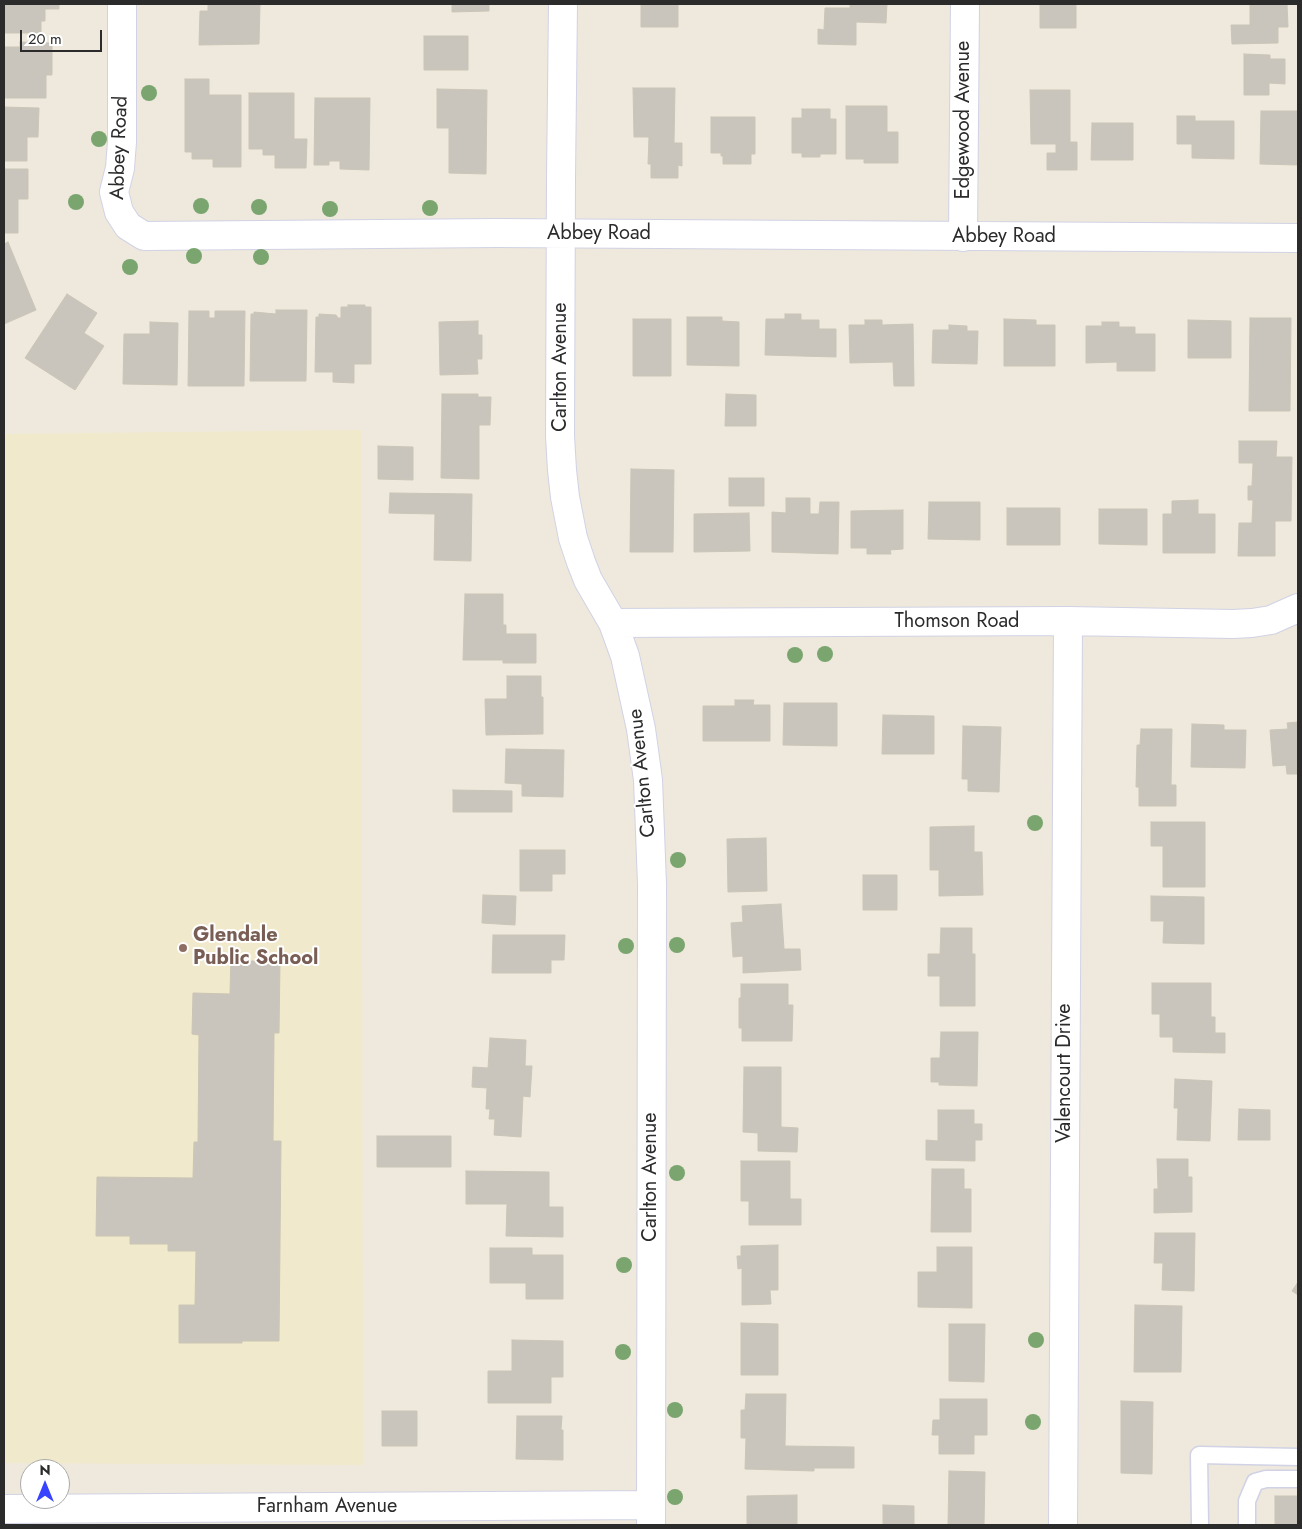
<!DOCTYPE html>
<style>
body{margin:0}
#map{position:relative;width:1302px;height:1529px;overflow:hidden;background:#eee9dc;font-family:Jost,sans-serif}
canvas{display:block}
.frame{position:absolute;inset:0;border:5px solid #2b2b2b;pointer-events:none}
.north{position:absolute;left:20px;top:1459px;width:50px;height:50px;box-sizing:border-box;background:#fff;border:1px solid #aaa;border-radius:50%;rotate:0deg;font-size:14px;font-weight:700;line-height:20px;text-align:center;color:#2b2b2b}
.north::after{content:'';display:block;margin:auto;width:18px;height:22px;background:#3843ff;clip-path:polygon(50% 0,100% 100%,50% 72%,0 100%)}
.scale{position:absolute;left:20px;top:30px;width:82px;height:22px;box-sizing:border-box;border:2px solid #2b2b2b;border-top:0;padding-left:6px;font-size:15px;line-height:18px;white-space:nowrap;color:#2b2b2b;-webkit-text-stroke:4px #fff;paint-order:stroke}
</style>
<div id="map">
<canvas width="1302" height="1529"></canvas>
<div class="frame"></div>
<div class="north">N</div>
<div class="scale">20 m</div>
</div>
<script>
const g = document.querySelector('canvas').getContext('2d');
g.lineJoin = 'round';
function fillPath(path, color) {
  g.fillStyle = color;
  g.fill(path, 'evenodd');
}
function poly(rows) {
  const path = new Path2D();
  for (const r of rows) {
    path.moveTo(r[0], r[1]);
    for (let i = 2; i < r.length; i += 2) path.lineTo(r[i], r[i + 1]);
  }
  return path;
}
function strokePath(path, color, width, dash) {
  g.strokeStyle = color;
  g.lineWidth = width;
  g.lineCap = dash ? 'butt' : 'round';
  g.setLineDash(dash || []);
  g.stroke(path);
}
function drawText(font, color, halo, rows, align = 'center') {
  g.font = font + ' Jost,sans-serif';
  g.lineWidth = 4;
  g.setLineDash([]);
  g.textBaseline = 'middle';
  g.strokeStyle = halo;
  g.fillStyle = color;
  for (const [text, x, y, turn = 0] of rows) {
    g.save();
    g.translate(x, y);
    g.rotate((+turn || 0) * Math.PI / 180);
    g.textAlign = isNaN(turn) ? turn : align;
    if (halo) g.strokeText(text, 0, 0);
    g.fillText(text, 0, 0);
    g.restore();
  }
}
fillPath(poly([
 [361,430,363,1465,4,1463,4,434]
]), '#f1e9cb');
const building = poly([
 [4,4,59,4,59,9,45,9,45,21,41,21,41,33,4,33,4,4],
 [208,4,260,4,259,44,199,45,200,11,208,11,208,4],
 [452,4,489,4,489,11,452,12,452,4],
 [641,4,678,4,678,27,641,27,641,4],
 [850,4,887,4,886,23,856,22,856,45,818,44,818,29,824,30,825,8,850,8,850,4],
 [1040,4,1076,4,1076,28,1040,28,1040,4],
 [1250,4,1287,4,1288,27,1278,27,1278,43,1232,44,1231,25,1250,25,1250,4],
 [424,36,468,36,468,70,424,70,424,36],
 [20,42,52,43,52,75,46,75,46,98,4,98,4,47,20,47,20,42],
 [1244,54,1270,55,1270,59,1285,59,1285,84,1269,83,1269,95,1244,95,1244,54],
 [185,79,209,79,209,95,241,95,241,167,213,167,213,159,192,159,192,152,185,152,185,79],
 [633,88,675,88,674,143,682,143,682,166,678,165,678,178,651,178,651,164,648,164,649,137,634,137,633,88],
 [437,89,487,90,486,174,449,173,449,128,437,128,437,89],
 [1030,90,1070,90,1070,142,1077,142,1077,170,1047,170,1047,153,1056,153,1056,144,1031,144,1030,90],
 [249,93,294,93,294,139,307,139,306,168,275,168,275,155,263,155,263,149,249,149,249,93],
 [315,98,370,98,369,170,340,169,340,161,329,161,329,165,314,165,315,98],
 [846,106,887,106,887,132,898,132,898,163,864,163,864,159,846,159,846,106],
 [4,107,39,108,38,137,27,137,27,161,4,161,4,107],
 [802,109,830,109,830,119,836,119,836,154,820,154,820,157,802,157,802,153,792,153,792,118,802,118,802,109],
 [1261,111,1298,111,1298,165,1260,164,1261,111],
 [1177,116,1195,116,1195,121,1234,121,1234,159,1192,158,1192,144,1177,144,1177,116],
 [711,117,755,117,755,154,751,154,751,164,723,164,723,156,721,156,721,153,711,153,711,117],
 [1092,123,1133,123,1133,160,1091,160,1092,123],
 [4,169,28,169,28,199,18,199,18,233,4,233,4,169],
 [8,242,36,310,4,324,4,244,8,242],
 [67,294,97,313,84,333,104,346,75,390,25,358,67,294],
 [348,305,365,305,365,307,371,307,371,364,354,364,354,383,333,382,333,372,315,372,316,317,319,317,319,314,336,315,338,318,341,318,341,307,348,307,348,305],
 [276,310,307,310,306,381,250,381,251,314,254,314,254,312,276,314,276,310],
 [189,311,209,311,209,318,215,318,215,311,245,311,244,386,188,386,189,311],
 [785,314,801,314,801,320,819,320,819,329,836,329,836,357,765,355,766,319,785,319,785,314],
 [687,317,722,317,722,321,739,322,739,366,687,365,687,317],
 [1250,318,1291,318,1290,411,1249,411,1250,318],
 [633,319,671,319,671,376,633,376,633,319],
 [1004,319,1036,320,1036,325,1055,325,1055,366,1004,366,1004,319],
 [865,320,882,320,882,325,913,324,914,386,894,386,893,362,850,363,849,325,865,325,865,320],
 [1188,320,1231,321,1231,358,1188,358,1188,320],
 [478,321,478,335,482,335,482,359,477,359,478,374,440,375,439,322,478,321],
 [150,322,178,323,177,385,123,384,124,334,150,334,150,322],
 [1102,322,1119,322,1119,327,1135,327,1135,334,1155,334,1155,371,1117,371,1117,362,1086,363,1086,326,1102,326,1102,322],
 [949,325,967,326,967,331,978,331,977,364,932,363,933,330,949,330,949,325],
 [442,394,478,394,478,397,491,397,490,425,479,425,479,479,441,478,442,394],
 [726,394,756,395,756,426,725,426,726,394],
 [1239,441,1277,441,1276,457,1292,457,1291,521,1275,521,1275,556,1238,556,1239,523,1252,523,1253,500,1248,500,1248,486,1252,486,1253,463,1239,463,1239,441],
 [378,446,413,447,413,480,378,479,378,446],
 [631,469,674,470,673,552,630,552,631,469],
 [729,478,764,478,764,506,729,506,729,478],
 [390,493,472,494,471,561,434,560,435,514,389,513,390,493],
 [786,498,810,498,810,514,819,514,820,502,839,502,838,554,772,552,772,512,786,513,786,498],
 [1198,500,1198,514,1215,514,1215,553,1163,553,1163,514,1172,514,1172,501,1198,500],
 [929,502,980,502,980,540,928,539,929,502],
 [1007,508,1060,508,1060,545,1007,545,1007,508],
 [1099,509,1147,509,1147,545,1099,544,1099,509],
 [903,510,903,549,890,550,891,554,867,554,867,548,851,548,851,511,903,510],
 [749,513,750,551,694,552,694,514,749,513],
 [465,594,503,594,503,625,506,625,506,634,536,634,536,663,503,663,503,660,463,660,465,594],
 [507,676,541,676,541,697,543,697,543,734,486,735,485,699,507,699,507,676],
 [735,700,754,700,753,705,770,705,770,741,703,741,703,706,735,706,735,700],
 [784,703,837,703,837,746,783,745,784,703],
 [883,715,934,716,934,754,882,754,883,715],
 [1298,722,1298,774,1287,774,1286,765,1273,766,1270,730,1288,729,1287,723,1298,722],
 [1192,724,1224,725,1224,730,1246,730,1245,768,1191,767,1192,724],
 [963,726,1001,727,999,792,968,791,968,779,962,779,963,726],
 [1141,729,1172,729,1171,785,1176,785,1176,806,1139,806,1139,787,1136,787,1137,745,1140,745,1141,729],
 [506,749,564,750,563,797,522,796,522,784,505,783,506,749],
 [453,790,512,791,512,812,453,812,453,790],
 [1151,822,1205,822,1205,887,1163,887,1163,846,1151,846,1151,822],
 [974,826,974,852,982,852,983,895,939,896,939,870,930,870,930,827,974,826],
 [766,838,767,891,728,892,727,839,766,838],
 [520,850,565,850,565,874,552,874,552,891,520,891,520,850],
 [863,875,897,875,897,910,863,910,863,875],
 [483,895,516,896,515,925,482,923,483,895],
 [1151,896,1204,897,1204,944,1163,943,1164,921,1151,921,1151,896],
 [781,904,784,949,800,949,801,970,743,973,743,956,733,957,731,923,743,922,742,906,781,904],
 [941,928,972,928,972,954,975,954,975,1006,940,1006,940,976,928,976,928,954,940,954,941,928],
 [493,935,565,935,564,960,551,960,551,973,492,973,493,935],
 [231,955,243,955,243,961,280,961,279,1033,274,1033,273,1141,281,1141,279,1341,242,1341,242,1343,179,1343,179,1305,195,1305,196,1251,168,1251,168,1244,130,1244,130,1236,96,1236,97,1177,193,1178,194,1142,198,1142,199,1035,192,1034,193,993,230,994,231,955],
 [1152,983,1211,983,1211,1017,1215,1017,1215,1033,1225,1033,1225,1053,1173,1052,1173,1037,1160,1037,1160,1014,1152,1014,1152,983],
 [741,984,788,984,788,1005,793,1005,792,1041,742,1041,742,1028,739,1028,739,998,741,998,741,984],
 [941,1032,978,1032,977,1086,939,1085,939,1082,931,1082,931,1058,940,1058,941,1032],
 [490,1038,526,1040,525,1066,532,1066,530,1097,523,1096,521,1137,494,1135,495,1119,489,1119,490,1109,486,1109,487,1088,472,1087,473,1067,488,1068,490,1038],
 [744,1067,781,1067,781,1127,798,1128,797,1152,758,1151,758,1133,743,1132,744,1067],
 [1175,1079,1212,1081,1210,1141,1177,1140,1178,1108,1174,1108,1175,1079],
 [1239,1109,1270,1110,1270,1140,1238,1140,1239,1109],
 [938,1110,974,1110,974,1124,982,1124,982,1140,975,1140,975,1161,926,1160,926,1140,938,1141,938,1110],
 [377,1136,451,1136,451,1167,377,1167,377,1136],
 [1157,1159,1188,1159,1188,1177,1192,1177,1192,1212,1154,1213,1154,1189,1158,1189,1157,1159],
 [741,1161,790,1161,790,1199,801,1199,801,1225,749,1225,749,1201,741,1201,741,1161],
 [932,1169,964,1169,964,1189,971,1189,971,1232,931,1232,932,1169],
 [466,1171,549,1172,549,1207,563,1207,563,1237,506,1236,507,1204,466,1204,466,1171],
 [1155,1233,1195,1233,1194,1291,1162,1290,1163,1263,1154,1263,1155,1233],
 [778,1245,778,1290,770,1290,771,1304,742,1305,742,1268,738,1269,737,1256,741,1256,741,1246,778,1245],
 [937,1247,972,1247,972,1308,918,1307,918,1272,937,1272,937,1247],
 [490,1248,532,1248,532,1255,563,1255,563,1299,526,1299,526,1283,490,1283,490,1248],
 [1298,1282,1298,1295,1292,1291,1298,1282],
 [1135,1305,1182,1306,1181,1372,1134,1372,1135,1305],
 [741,1323,778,1324,778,1375,741,1375,741,1323],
 [949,1324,985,1324,984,1382,949,1381,949,1324],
 [512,1340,563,1341,563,1377,551,1377,551,1403,488,1403,488,1371,512,1371,512,1340],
 [746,1394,786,1394,785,1446,854,1447,854,1468,814,1468,814,1471,745,1469,746,1438,741,1438,741,1410,745,1410,746,1394],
 [940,1399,987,1399,987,1435,974,1435,974,1454,939,1454,939,1435,932,1435,933,1420,940,1420,940,1399],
 [1121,1401,1153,1402,1152,1474,1121,1473,1121,1401],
 [382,1411,417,1411,417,1446,382,1446,382,1411],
 [517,1416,562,1416,561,1430,563,1430,563,1460,516,1459,517,1416],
 [949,1471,985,1472,984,1525,948,1525,949,1471],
 [797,1495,797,1525,747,1525,747,1496,797,1495],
 [1275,1496,1298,1496,1298,1525,1275,1525,1275,1496],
 [883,1505,914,1506,914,1525,883,1525,883,1505]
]);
fillPath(building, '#c9c5bc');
strokePath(building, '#cac5b6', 1);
const lane = poly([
 [1200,1525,1199,1455,1298,1457],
 [1247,1525,1247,1501,1255,1482,1266,1479,1298,1479]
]);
const street = poly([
 [122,4,122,142,120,168,114,192,119,212,128,226,144,236,497,233,1298,238],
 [563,4,561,178,560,436,562,470,565,497,573,538,581,562,588,580,613,623,625,656,641,729,648,780,652,884,651,1525],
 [963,237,965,4],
 [613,623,1068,621,1233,624,1252,623,1271,620,1298,608],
 [4,1509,651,1505],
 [1063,1525,1068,621]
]);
strokePath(lane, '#d1d2e5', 19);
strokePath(street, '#d1d2e5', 30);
strokePath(lane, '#fff', 16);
strokePath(street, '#fff', 28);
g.fillStyle = '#7aa56f';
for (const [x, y] of [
 [149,93],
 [99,139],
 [76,202],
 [201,206],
 [259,207],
 [430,208],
 [330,209],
 [194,256],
 [261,257],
 [130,267],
 [825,654],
 [795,655],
 [1035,823],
 [678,860],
 [677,945],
 [626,946],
 [677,1173],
 [624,1265],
 [1036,1340],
 [623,1352],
 [675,1410],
 [1033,1422],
 [675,1497]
]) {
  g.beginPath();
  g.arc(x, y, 8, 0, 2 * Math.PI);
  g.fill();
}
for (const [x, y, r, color] of [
 [183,948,5,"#8d6e63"]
]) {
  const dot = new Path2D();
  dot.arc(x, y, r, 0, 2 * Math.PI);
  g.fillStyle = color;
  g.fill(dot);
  strokePath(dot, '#fff', 2);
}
drawText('20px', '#2b2b2b', '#fff', [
 ["Edgewood Avenue",964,120,-90],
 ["Abbey Road",120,148,-88],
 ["Abbey Road",599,234],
 ["Abbey Road",1004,237],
 ["Carlton Avenue",561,367,-90],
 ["Thomson Road",957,622],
 ["Carlton Avenue",643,773,-96],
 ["Valencourt Drive",1065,1073,-90],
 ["Carlton Avenue",651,1177,-90],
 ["Farnham Avenue",327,1507]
]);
drawText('bold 20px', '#785e54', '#fff', [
 ["Glendale",193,936],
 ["Public School",193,959]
], 'left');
</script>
